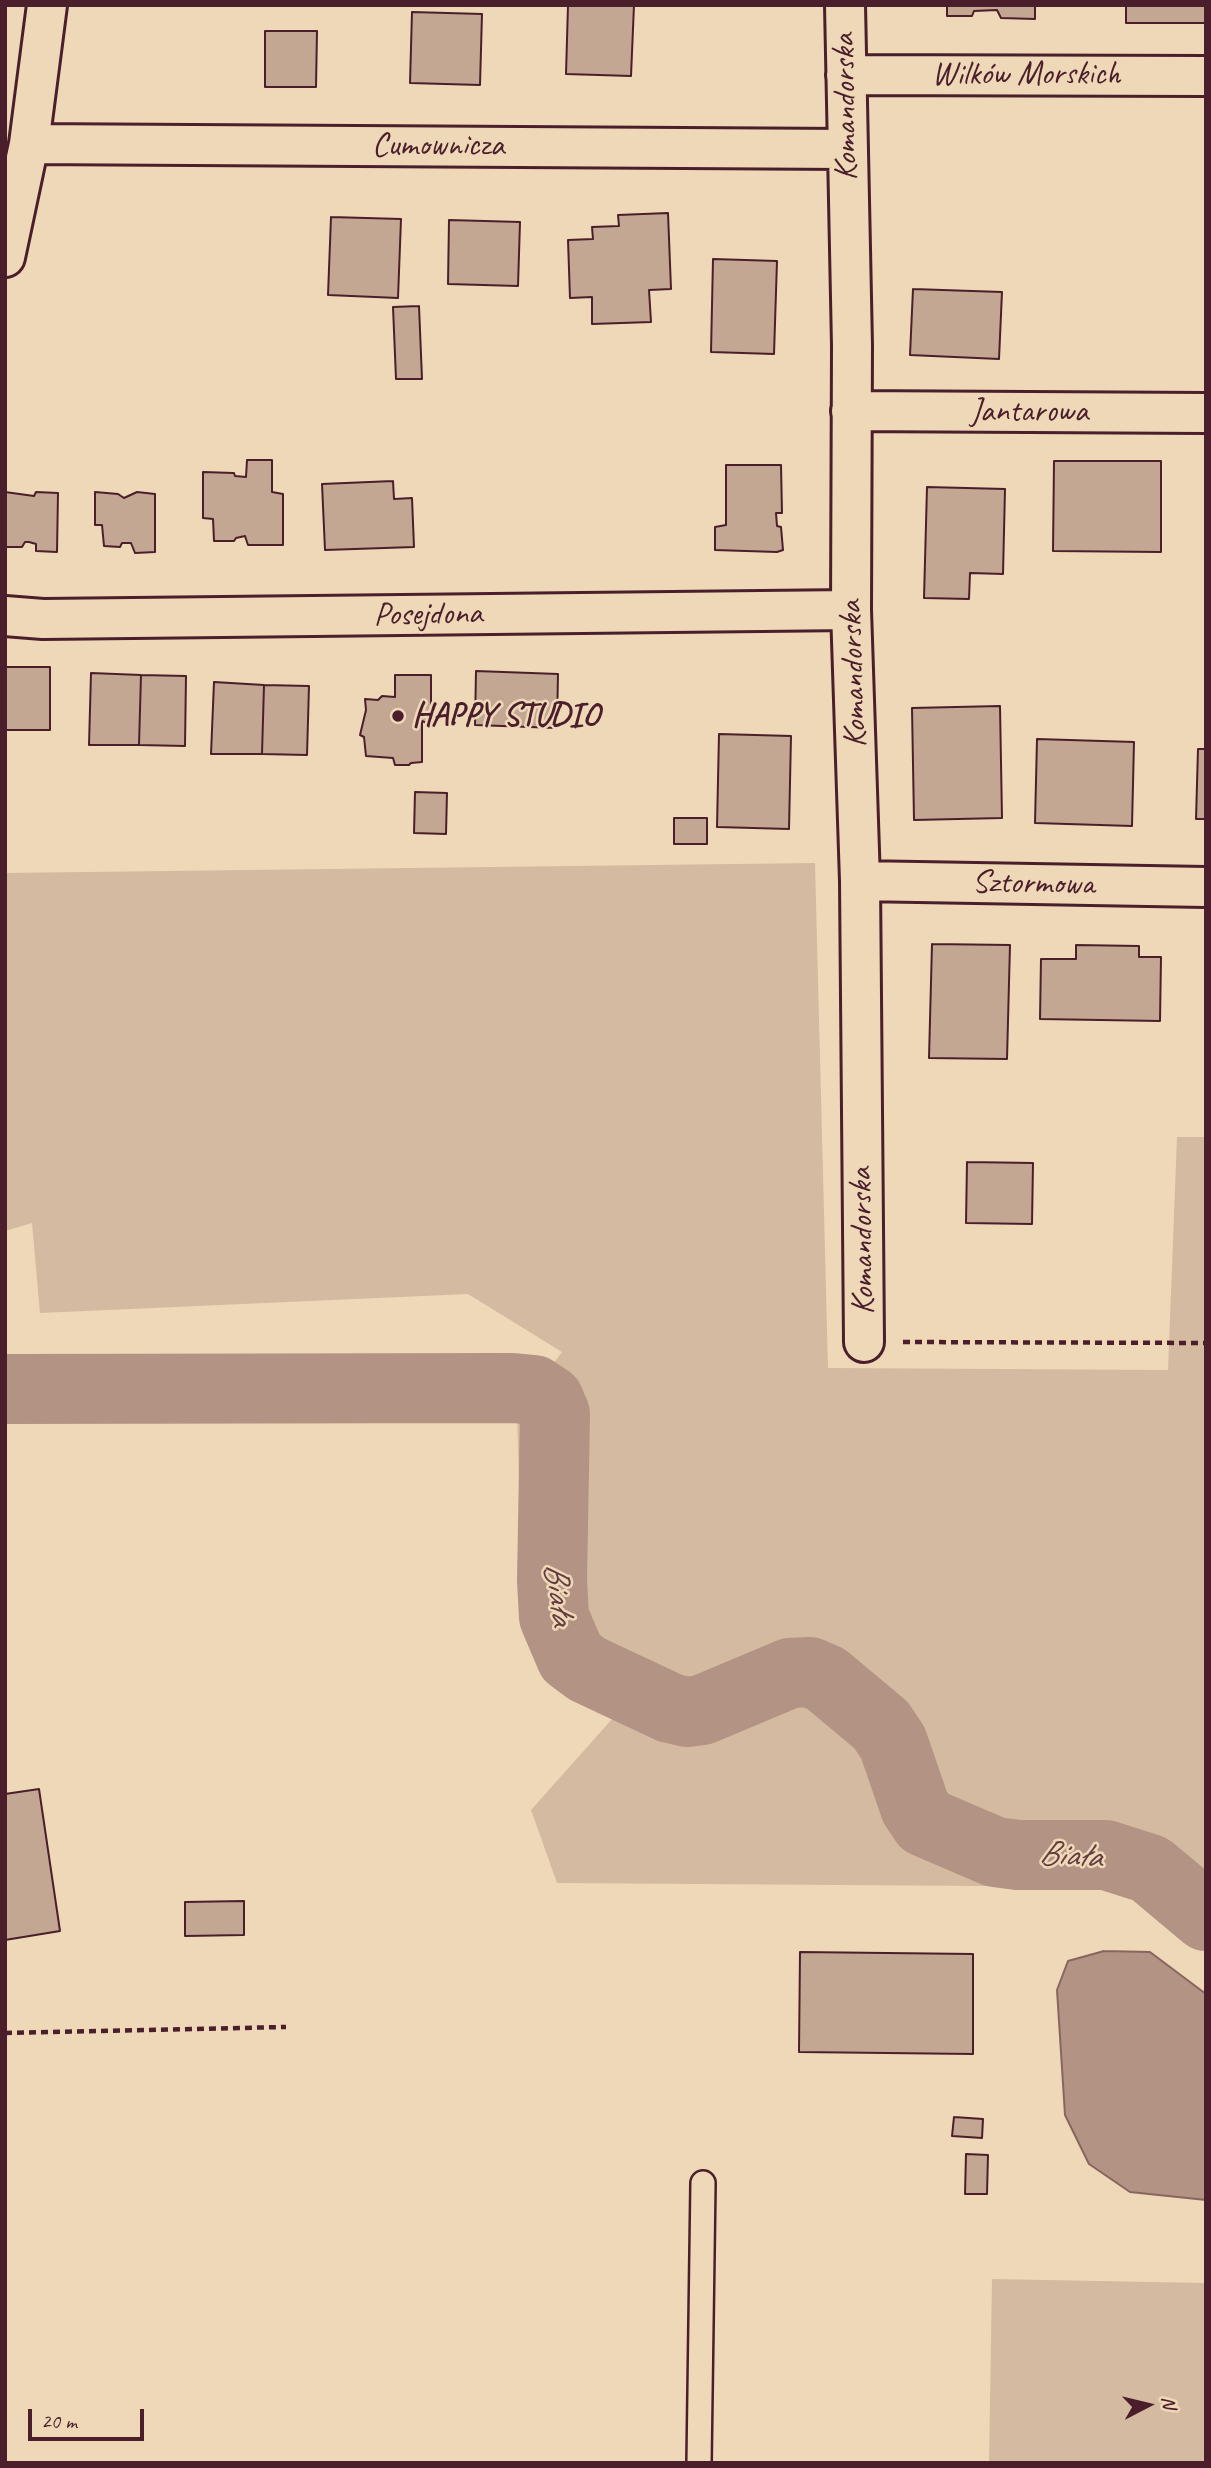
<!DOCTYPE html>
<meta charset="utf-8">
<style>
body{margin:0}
#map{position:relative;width:1211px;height:2468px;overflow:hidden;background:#efd8b8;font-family:Caveat,sans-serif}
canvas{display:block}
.frame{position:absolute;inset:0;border:7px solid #4a1f2b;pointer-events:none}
.north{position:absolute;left:1113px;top:2370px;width:70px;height:70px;-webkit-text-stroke:5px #efd8b8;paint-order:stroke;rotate:83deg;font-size:19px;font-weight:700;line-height:28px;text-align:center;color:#4a1f2b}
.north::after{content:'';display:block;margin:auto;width:24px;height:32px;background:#4a1f2b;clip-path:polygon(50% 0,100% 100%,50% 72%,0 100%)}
.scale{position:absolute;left:28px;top:2409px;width:116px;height:32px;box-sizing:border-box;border:4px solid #4a1f2b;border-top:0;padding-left:9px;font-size:21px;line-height:24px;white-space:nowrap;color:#4a1f2b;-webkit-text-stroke:5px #efd8b8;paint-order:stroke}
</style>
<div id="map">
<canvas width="1211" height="2468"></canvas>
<div class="frame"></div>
<div class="north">N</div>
<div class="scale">20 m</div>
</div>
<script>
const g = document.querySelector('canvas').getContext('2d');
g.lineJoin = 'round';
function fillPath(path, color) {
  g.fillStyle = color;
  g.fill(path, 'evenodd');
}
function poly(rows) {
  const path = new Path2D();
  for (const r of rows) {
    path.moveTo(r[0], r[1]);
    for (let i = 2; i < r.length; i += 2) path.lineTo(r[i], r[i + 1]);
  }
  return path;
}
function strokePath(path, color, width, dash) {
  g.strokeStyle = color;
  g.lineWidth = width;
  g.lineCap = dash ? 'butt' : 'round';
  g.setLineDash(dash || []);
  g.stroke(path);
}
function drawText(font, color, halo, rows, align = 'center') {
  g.font = font + ' Caveat,sans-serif';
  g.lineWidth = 5;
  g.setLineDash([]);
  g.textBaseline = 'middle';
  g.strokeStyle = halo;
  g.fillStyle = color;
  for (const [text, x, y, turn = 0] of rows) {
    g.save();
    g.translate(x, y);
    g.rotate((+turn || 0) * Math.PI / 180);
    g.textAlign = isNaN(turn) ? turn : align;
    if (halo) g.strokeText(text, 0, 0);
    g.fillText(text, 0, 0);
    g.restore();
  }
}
fillPath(poly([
 [815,863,828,1368,1168,1370,1177,1137,1206,1137,1206,1942,1121,1887,557,1883,531,1810,621,1709,538,1663,523,1614,517,1412,562,1352,468,1294,40,1313,32,1223,5,1231,5,873],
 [992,2279,1206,2283,1206,2463,989,2463]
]), '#d4baa0');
const water = poly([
 [1104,1951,1150,1952,1206,1994,1206,2200,1130,2192,1089,2164,1065,2115,1057,1990,1068,1961,1104,1951]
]);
fillPath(water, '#b39384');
strokePath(water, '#896560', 2);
strokePath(poly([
 [5,1389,513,1388,534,1390,549,1400,555,1414,552,1580,554,1617,571,1657,587,1669,670,1708,687,1712,702,1710,790,1673,810,1672,826,1679,881,1725,893,1743,915,1807,925,1822,995,1852,1018,1855,1106,1855,1150,1869,1206,1916]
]), '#b39384', 70);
const building = poly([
 [568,5,634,5,631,76,566,74,568,5],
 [947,5,1035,5,1035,19,1001,18,997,10,974,11,972,16,947,16,947,5],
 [1126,5,1206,5,1206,23,1126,23,1126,5],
 [412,12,482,14,480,85,410,83,412,12],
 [265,31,317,31,316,87,265,87,265,31],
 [668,213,671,289,649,290,651,322,592,324,592,297,570,298,568,240,593,239,592,227,619,226,618,215,668,213],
 [331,217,401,219,398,298,328,295,331,217],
 [449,220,520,222,518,286,448,284,449,220],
 [713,259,777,261,774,354,711,352,713,259],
 [913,289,1002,292,999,359,910,355,913,289],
 [419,306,422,379,396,379,393,307,419,306],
 [247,460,272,460,272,492,283,494,283,545,248,545,245,536,236,538,234,541,214,541,213,519,203,518,203,472,234,473,235,476,246,477,247,460],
 [1054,461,1161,461,1161,552,1053,551,1054,461],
 [726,465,781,465,782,513,776,513,777,526,781,527,783,550,777,552,715,550,715,527,726,525,726,465],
 [393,481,394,499,412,498,414,547,325,550,322,484,393,481],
 [927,487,1005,489,1003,574,970,573,969,599,924,598,927,487],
 [5,492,34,496,36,492,58,493,57,552,36,551,36,544,29,542,25,542,22,547,6,547,5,492],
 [95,492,118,494,124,498,137,492,155,494,155,552,135,553,131,543,122,543,120,547,104,546,102,525,95,525,95,492],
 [5,667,50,667,50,730,5,730,5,667],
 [476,671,558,674,557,728,475,725,476,671],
 [91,673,141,675,139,745,89,745,91,673],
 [141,675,186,676,185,746,139,745,141,675],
 [395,675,431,675,431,725,422,721,422,762,411,763,409,765,395,765,393,758,366,756,364,737,360,735,366,710,365,699,378,700,382,696,395,697,395,675],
 [214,682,264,685,262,754,211,754,214,682],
 [264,685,309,686,307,755,262,754,264,685],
 [1000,706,1002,818,914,820,912,708,1000,706],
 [719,734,791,736,789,829,717,827,719,734],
 [1037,739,1134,742,1132,826,1035,823,1037,739],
 [1198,749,1206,749,1206,819,1196,819,1198,749],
 [415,792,447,793,446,834,414,833,415,792],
 [674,818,707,818,707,844,674,844,674,818],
 [932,944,1010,945,1007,1059,929,1058,932,944],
 [1076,945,1139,946,1139,957,1161,957,1160,1021,1040,1019,1041,959,1076,959,1076,945],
 [967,1162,1033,1163,1032,1224,966,1223,967,1162],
 [39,1789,60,1931,5,1940,5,1794,39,1789],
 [244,1901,244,1935,185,1936,185,1902,244,1901],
 [800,1952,973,1954,973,2054,799,2052,800,1952],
 [954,2117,983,2119,982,2138,952,2136,954,2117],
 [966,2154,988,2155,987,2194,965,2194,966,2154]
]);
fillPath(building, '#c3a793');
strokePath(building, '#4a1f2b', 2);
const lane = poly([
 [699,2463,703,2183]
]);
const street = poly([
 [845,5,852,346,851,610,860,881,864,1342],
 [846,75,1206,76],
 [29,144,846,149],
 [5,257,29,144,47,5],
 [851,411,1206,413],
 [5,616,43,619,851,610],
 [860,881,1206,887]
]);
strokePath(lane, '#4a1f2b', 28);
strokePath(street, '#4a1f2b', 44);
strokePath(poly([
 [903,1342,1206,1343],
 [5,2033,286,2027]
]), '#4a1f2b', 4.5, [7, 5]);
strokePath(lane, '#efd8b8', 23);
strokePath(street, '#efd8b8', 38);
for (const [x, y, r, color] of [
 [398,716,7,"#4a1f2b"]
]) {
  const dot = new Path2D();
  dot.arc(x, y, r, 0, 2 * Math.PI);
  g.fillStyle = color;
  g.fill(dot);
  strokePath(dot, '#efd8b8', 2.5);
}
drawText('33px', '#4a1f2b', '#efd8b8', [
 ["Wilków Morskich",1026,75],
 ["Komandorska",846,107,-91],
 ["Cumownicza",438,146],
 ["Jantarowa",1029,412],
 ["Posejdona",428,615,-1],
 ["Komandorska",854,674,-92],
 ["Sztormowa",1033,884,1],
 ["Komandorska",863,1241,-91]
]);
drawText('bold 33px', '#4a1f2b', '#efd8b8', [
 ["HAPPY STUDIO",412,716]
], 'left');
drawText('italic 35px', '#643c41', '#efd8b8', [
 ["Biała",558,1594,83],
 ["Biała",1070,1856,4]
]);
</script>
